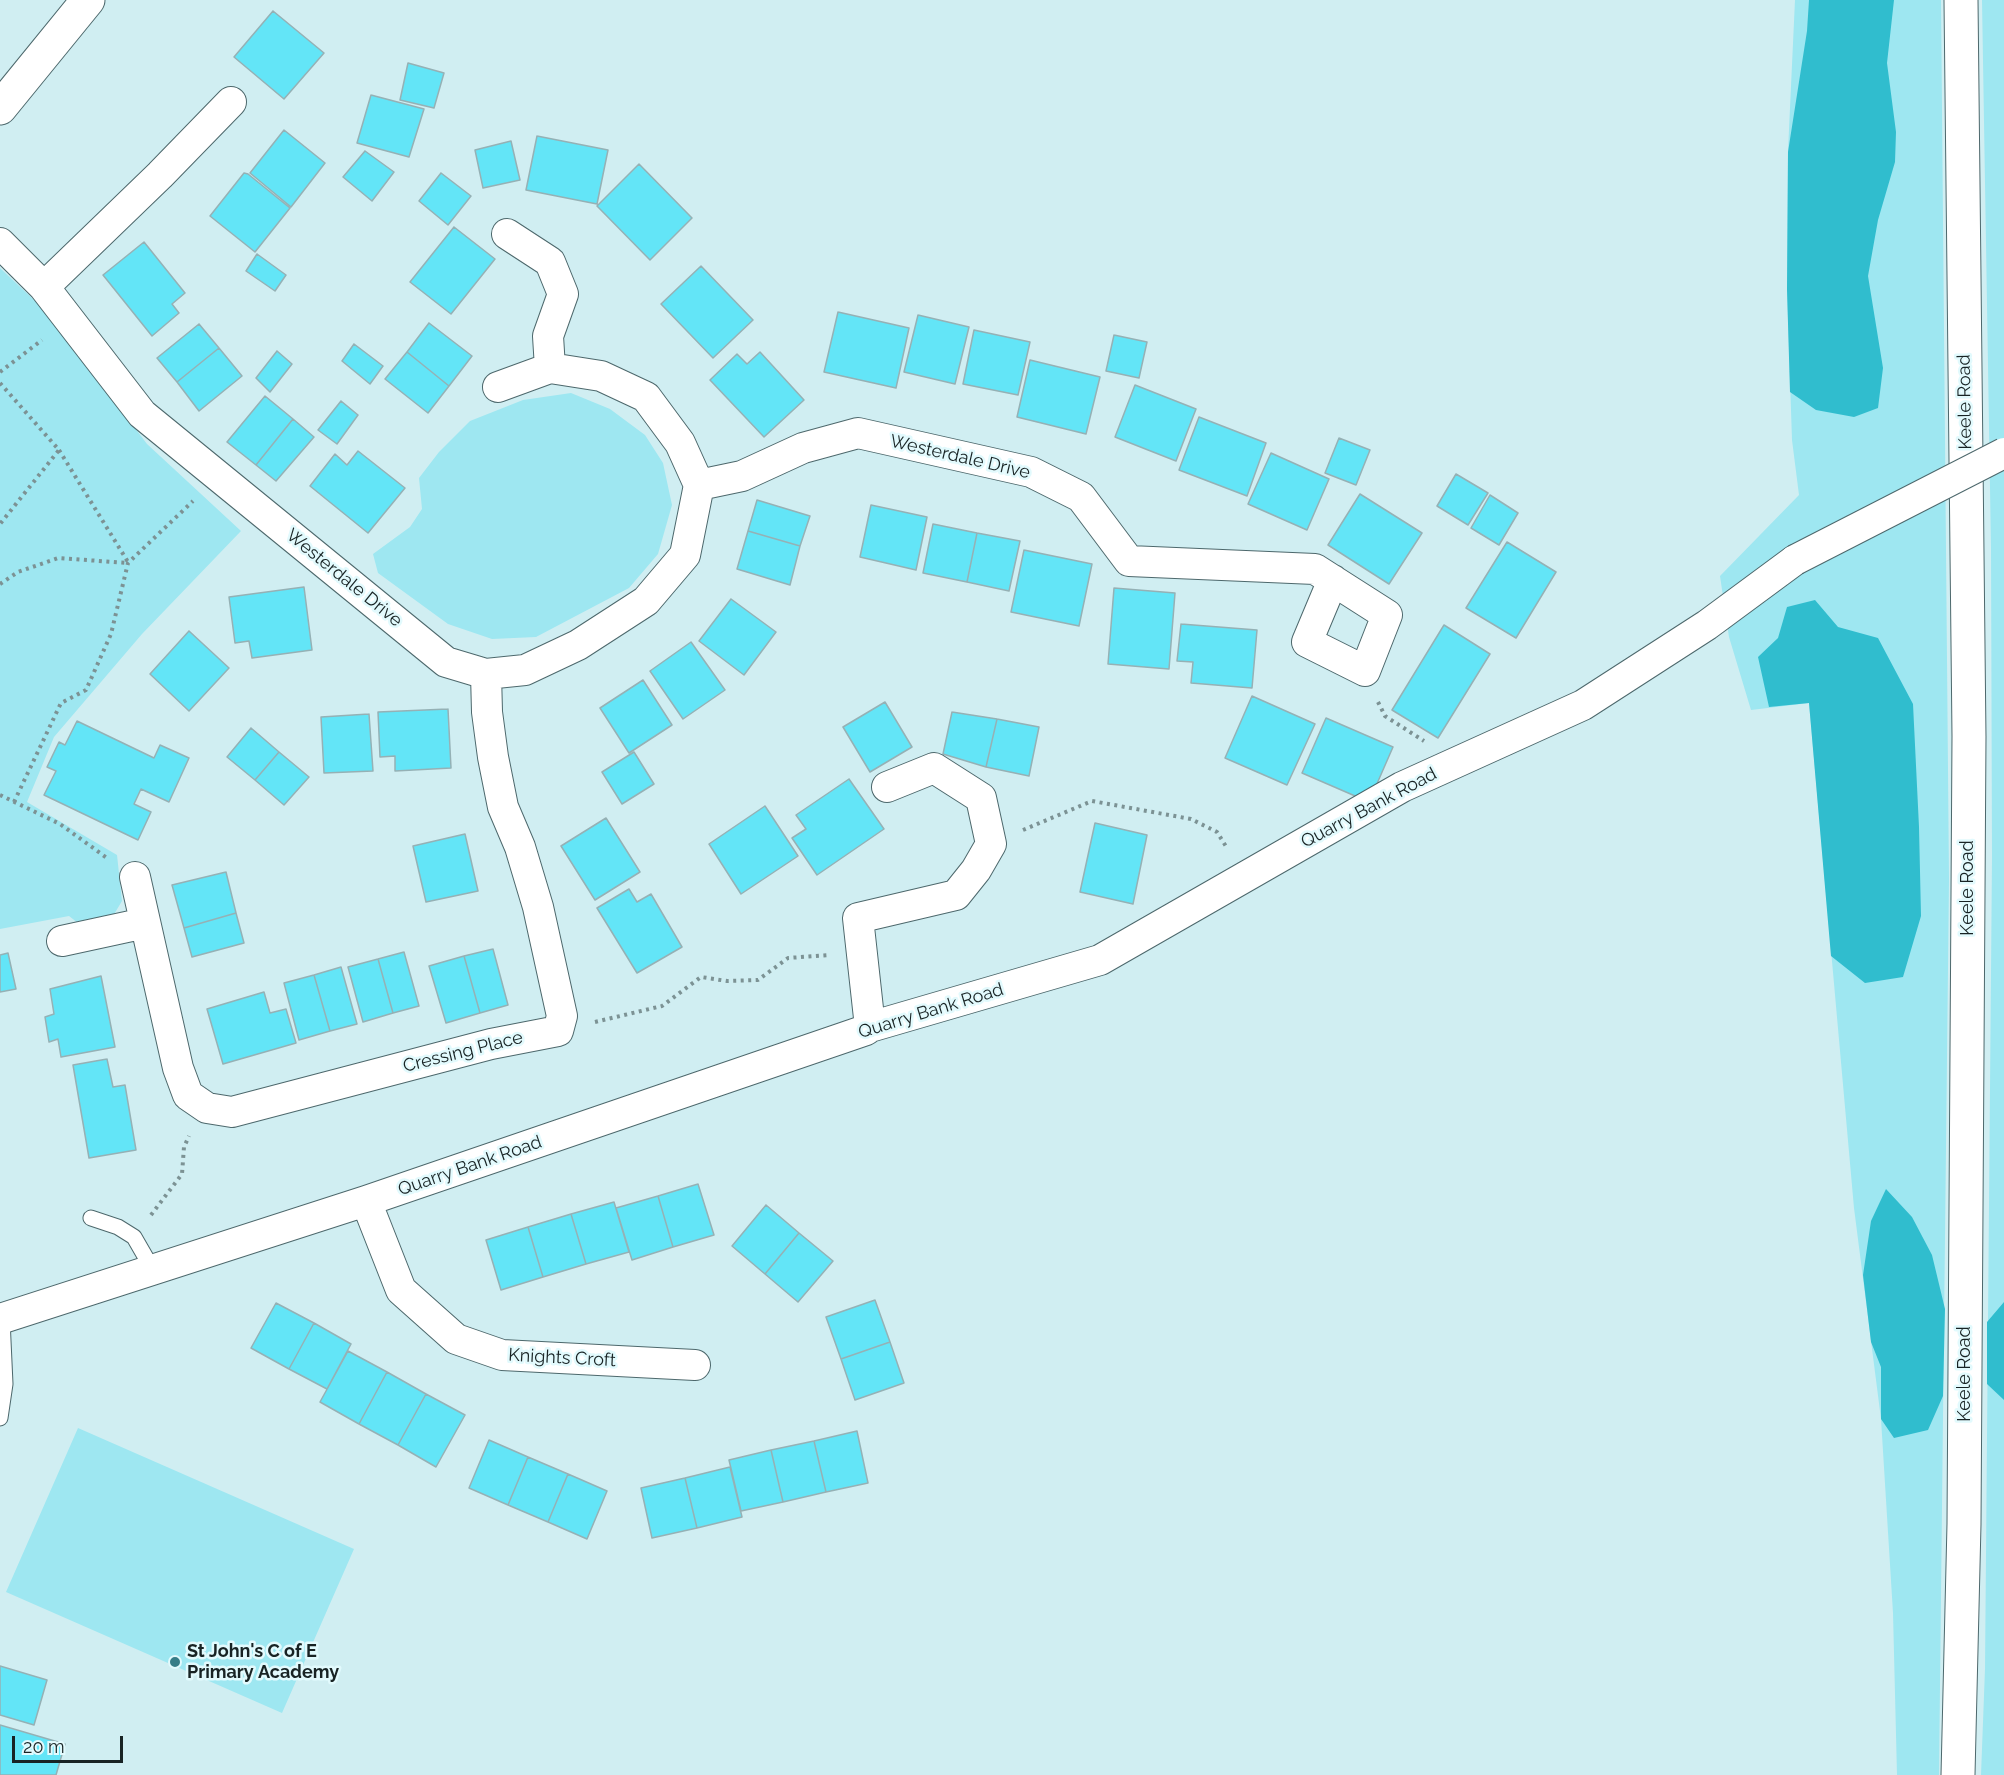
<!DOCTYPE html>
<style>
body{margin:0}
#map{position:relative;width:2004px;height:1775px;overflow:hidden;background:#d0eef2;font-family:Raleway,sans-serif}
canvas{display:block}
.scale{position:absolute;left:12px;top:1736px;width:111px;height:27px;box-sizing:border-box;border:3px solid #182324;border-top:0;padding-left:8px;font-size:18px;line-height:21px;white-space:nowrap;color:#182324;-webkit-text-stroke:4px #e2fafd;paint-order:stroke}
</style>
<div id="map">
<canvas width="2004" height="1775"></canvas>
<div class="scale">20 m</div>
</div>
<script>
const g = document.querySelector('canvas').getContext('2d');
g.lineJoin = 'round';
function fillPath(path, color) {
  g.fillStyle = color;
  g.fill(path, 'evenodd');
}
function poly(rows) {
  const path = new Path2D();
  for (const r of rows) {
    path.moveTo(r[0], r[1]);
    for (let i = 2; i < r.length; i += 2) path.lineTo(r[i], r[i + 1]);
  }
  return path;
}
function strokePath(path, color, width, dash) {
  g.strokeStyle = color;
  g.lineWidth = width;
  g.lineCap = dash ? 'butt' : 'round';
  g.setLineDash(dash || []);
  g.stroke(path);
}
function drawText(font, color, halo, rows, align = 'center') {
  g.font = font + ' Raleway,sans-serif';
  g.lineWidth = 5;
  g.setLineDash([]);
  g.textBaseline = 'middle';
  g.strokeStyle = halo;
  g.fillStyle = color;
  for (const [text, x, y, turn = 0] of rows) {
    g.save();
    g.translate(x, y);
    g.rotate((+turn || 0) * Math.PI / 180);
    g.textAlign = isNaN(turn) ? turn : align;
    if (halo) g.strokeText(text, 0, 0);
    g.fillText(text, 0, 0);
    g.restore();
  }
}
fillPath(poly([
 [1795,0,1941,0,1949,879,1939,1775,1897,1775,1893,1613,1881,1419,1854,1208,1809,703,1751,710,1729,637,1720,576,1799,495,1792,440,1787,289,1788,151],
 [1982,0,2004,0,2004,1775,1981,1775,1985,1669,1992,857,1991,548],
 [0,268,49,314,147,444,241,531,142,634,54,737,27,802,117,855,122,901,113,916,78,923,69,916,0,929],
 [571,393,610,409,645,435,663,463,672,505,658,554,629,588,536,637,492,639,448,624,378,573,373,554,410,527,422,509,419,478,439,452,470,421,523,400],
 [78,1428,354,1549,282,1713,6,1592]
]), '#9ee7f1');
fillPath(poly([
 [1809,0,1894,0,1887,63,1896,132,1895,162,1878,220,1868,276,1883,368,1878,408,1854,417,1816,410,1790,392,1787,289,1788,152,1807,31],
 [1815,600,1838,627,1878,638,1913,704,1919,827,1921,916,1903,977,1865,983,1831,956,1809,703,1769,707,1758,657,1778,638,1787,607],
 [1886,1189,1912,1217,1932,1255,1945,1309,1943,1396,1928,1430,1894,1438,1881,1419,1881,1367,1871,1342,1863,1275,1871,1221],
 [2004,1302,2004,1400,1987,1384,1987,1322]
]), '#30bdce');
const building = poly([
 [273,11,324,53,284,99,234,57,273,11],
 [408,63,444,73,434,108,400,100,408,63],
 [371,95,424,109,409,157,357,143,371,95],
 [284,130,325,163,291,207,250,173,284,130],
 [537,136,608,150,597,204,526,190,537,136],
 [511,141,520,180,483,188,475,150,511,141],
 [365,151,394,172,372,201,343,177,365,151],
 [639,164,692,218,650,260,597,206,639,164],
 [244,173,248,174,290,208,255,252,210,216,244,173],
 [441,173,471,196,448,225,419,201,441,173],
 [454,227,495,259,451,314,410,282,454,227],
 [144,242,185,293,172,304,179,313,152,336,103,275,144,242],
 [257,254,286,275,275,291,246,271,257,254],
 [701,266,753,320,713,358,661,304,701,266],
 [838,312,909,328,896,388,824,372,838,312],
 [918,315,969,327,955,384,904,372,918,315],
 [429,323,472,356,449,386,407,352,429,323],
 [199,324,219,348,177,382,157,358,199,324],
 [974,330,1030,342,1018,395,963,384,974,330],
 [1114,335,1147,342,1139,378,1106,371,1114,335],
 [354,344,383,366,370,384,342,361,354,344],
 [219,348,242,376,199,411,177,382,219,348],
 [277,351,292,364,270,392,256,378,277,351],
 [407,352,449,386,428,413,385,379,407,352],
 [760,352,804,400,764,437,710,380,737,354,747,364,760,352],
 [1030,360,1100,377,1086,434,1017,417,1030,360],
 [1135,385,1196,409,1176,461,1115,437,1135,385],
 [265,396,293,419,256,465,227,442,265,396],
 [341,401,358,415,337,444,318,430,341,401],
 [1199,417,1266,443,1247,496,1179,470,1199,417],
 [293,419,314,437,276,481,256,465,293,419],
 [1339,438,1370,450,1356,485,1325,473,1339,438],
 [358,451,405,488,368,533,310,486,335,454,347,465,358,451],
 [1271,453,1329,479,1307,530,1248,504,1271,453],
 [1456,474,1488,493,1468,525,1437,506,1456,474],
 [1360,494,1422,533,1389,584,1328,545,1360,494],
 [1490,495,1518,513,1499,545,1471,528,1490,495],
 [757,500,810,516,800,546,748,531,757,500],
 [871,505,927,517,916,570,860,557,871,505],
 [933,524,977,533,967,582,923,573,933,524],
 [748,531,800,546,790,585,737,569,748,531],
 [977,533,1020,541,1009,591,967,582,977,533],
 [1507,542,1556,572,1516,638,1466,608,1507,542],
 [1024,550,1092,564,1079,626,1011,612,1024,550],
 [304,587,312,650,252,658,249,641,235,643,229,597,304,587],
 [1114,588,1175,593,1169,669,1108,664,1114,588],
 [731,599,776,632,744,675,699,641,731,599],
 [1181,624,1257,630,1252,688,1191,683,1193,662,1177,661,1181,624],
 [1444,625,1490,654,1438,738,1392,710,1444,625],
 [189,631,229,668,189,711,150,674,189,631],
 [691,642,725,690,683,719,650,671,691,642],
 [643,680,672,725,629,753,600,708,643,680],
 [1252,696,1315,724,1287,785,1225,758,1252,696],
 [885,702,912,747,870,772,843,727,885,702],
 [448,709,451,768,395,771,395,756,380,757,378,712,448,709],
 [952,712,997,719,986,767,943,754,952,712],
 [369,714,373,771,324,773,321,717,369,714],
 [1326,718,1393,747,1369,802,1302,773,1326,718],
 [997,719,1039,727,1029,776,986,767,997,719],
 [77,721,154,758,160,745,189,758,169,802,141,789,134,804,151,812,138,840,44,795,56,771,47,767,59,742,65,745,77,721],
 [251,728,279,752,255,780,227,757,251,728],
 [279,752,309,777,284,805,255,780,279,752],
 [634,752,654,784,622,804,602,772,634,752],
 [849,779,884,829,817,875,792,838,806,829,796,815,849,779],
 [765,806,798,856,741,894,709,844,765,806],
 [606,818,640,872,595,900,561,846,606,818],
 [1095,823,1147,835,1133,904,1080,892,1095,823],
 [465,834,478,891,426,902,413,846,465,834],
 [226,872,236,913,184,928,172,885,226,872],
 [629,889,637,902,651,894,682,947,637,973,597,908,629,889],
 [236,913,244,943,192,957,184,928,236,913],
 [493,949,508,1005,480,1013,464,956,493,949],
 [404,952,419,1006,393,1013,378,959,404,952],
 [8,953,16,989,0,992,0,955,8,953],
 [464,956,480,1013,446,1023,429,966,464,956],
 [378,959,393,1013,363,1022,348,967,378,959],
 [341,967,357,1024,330,1031,314,975,341,967],
 [314,975,330,1031,299,1040,284,983,314,975],
 [101,976,115,1047,61,1057,58,1039,49,1042,45,1017,54,1014,50,989,101,976],
 [264,992,270,1013,286,1009,296,1043,223,1064,207,1009,264,992],
 [107,1059,113,1087,125,1085,136,1150,89,1158,73,1065,107,1059],
 [698,1184,714,1235,673,1247,658,1196,698,1184],
 [658,1196,673,1247,632,1260,616,1208,658,1196],
 [614,1202,629,1252,586,1264,571,1214,614,1202],
 [766,1205,799,1233,765,1274,732,1246,766,1205],
 [571,1214,586,1264,543,1277,528,1227,571,1214],
 [528,1227,543,1277,501,1290,486,1240,528,1227],
 [799,1233,833,1261,798,1302,765,1274,799,1233],
 [875,1300,890,1342,841,1359,826,1317,875,1300],
 [276,1303,314,1323,289,1369,251,1348,276,1303],
 [314,1323,351,1344,327,1389,289,1369,314,1323],
 [890,1342,904,1383,855,1400,841,1359,890,1342],
 [348,1351,387,1372,359,1424,320,1402,348,1351],
 [387,1372,426,1394,398,1445,359,1424,387,1372],
 [426,1394,465,1415,436,1467,398,1445,426,1394],
 [857,1431,868,1483,826,1492,814,1441,857,1431],
 [489,1440,528,1457,508,1505,469,1488,489,1440],
 [814,1441,826,1492,783,1502,771,1450,814,1441],
 [771,1450,783,1502,741,1511,729,1460,771,1450],
 [528,1457,568,1474,548,1522,508,1505,528,1457],
 [730,1467,742,1517,697,1528,685,1478,730,1467],
 [568,1474,607,1491,587,1539,548,1522,568,1474],
 [685,1478,697,1528,652,1538,641,1488,685,1478],
 [0,1666,47,1680,34,1725,0,1715,0,1666],
 [0,1725,65,1744,56,1775,0,1775,0,1725]
]);
fillPath(building, '#63e5f7');
strokePath(building, '#95b1b5', 1.5);
const lane = poly([
 [91,1218,118,1227,134,1237,153,1270],
 [0,1418,5,1384,2,1319]
]);
const street = poly([
 [0,243,44,287,142,414,446,662,486,674,525,670,578,645,646,601,685,555,699,485,680,443,646,397,601,376,550,368,548,336,563,294,550,262,507,234],
 [44,287,160,175,231,102],
 [498,387,550,368],
 [699,485,742,476,803,448,858,433,1031,472,1081,497,1129,561,1315,569,1387,615,1365,671,1307,642,1333,580],
 [135,877,178,1068,188,1095,207,1108,232,1112,491,1044,558,1031,562,1016,538,907,520,847,503,807,493,757,487,712,486,674],
 [62,941,145,923],
 [870,1027,858,918,956,895,976,870,991,844,981,798,934,768,887,787],
 [366,1201,401,1290,456,1339,502,1355,695,1365],
 [0,1319,366,1201,866,1030,870,1027,1100,960,1402,787,1583,705,1707,625,1795,560]
]);
const secondary = poly([
 [0,108,88,0]
]);
const primary = poly([
 [1958,1775,1964,1524,1969,736,1961,0]
]);
strokePath(lane, '#4d686c', 17);
strokePath(street, '#4d686c', 32);
strokePath(secondary, '#4d686c', 35);
strokePath(primary, '#4d686c', 35);
strokePath(poly([
 [0,372,42,340],
 [0,383,59,450,0,524],
 [59,450,128,562],
 [0,584,18,572,58,558,128,563],
 [1378,702,1385,716,1424,741],
 [0,795,60,824,107,858],
 [14,802,61,703,86,690,111,634,128,563,193,501],
 [1023,830,1092,801,1191,819,1217,832,1227,848],
 [595,1022,662,1006,701,977,727,981,758,980,788,958,829,955],
 [151,1215,182,1174,184,1147,189,1136]
]), '#7c9294', 4, [3, 4.5]);
strokePath(lane, '#fff', 15);
strokePath(street, '#fff', 30);
strokePath(secondary, '#fff', 33);
strokePath(primary, '#fff', 33);
const streetBridge = poly([
 [1795,560,2004,453]
]);
strokePath(streetBridge, '#4d686c', 32, []);
strokePath(streetBridge, '#fff', 30);
for (const [x, y, r, color] of [
 [175,1662,6,"#367d87"]
]) {
  const dot = new Path2D();
  dot.arc(x, y, r, 0, 2 * Math.PI);
  g.fillStyle = color;
  g.fill(dot);
  strokePath(dot, '#e2fafd', 2);
}
drawText('18px', '#182324', '#e2fafd', [
 ["Keele Road",1965,402,-91],
 ["Westerdale Drive",960,457,13],
 ["Westerdale Drive",344,578,39],
 ["Quarry Bank Road",1369,808,-28],
 ["Keele Road",1968,888,-90],
 ["Quarry Bank Road",931,1011,-17],
 ["Cressing Place",463,1052,-14],
 ["Quarry Bank Road",470,1166,-19],
 ["Knights Croft",562,1358,3],
 ["Keele Road",1965,1374,-90]
]);
drawText('bold 18px', '#182324', '#e2fafd', [
 ["St John's C of E",187,1652],
 ["Primary Academy",187,1673]
], 'left');
</script>
